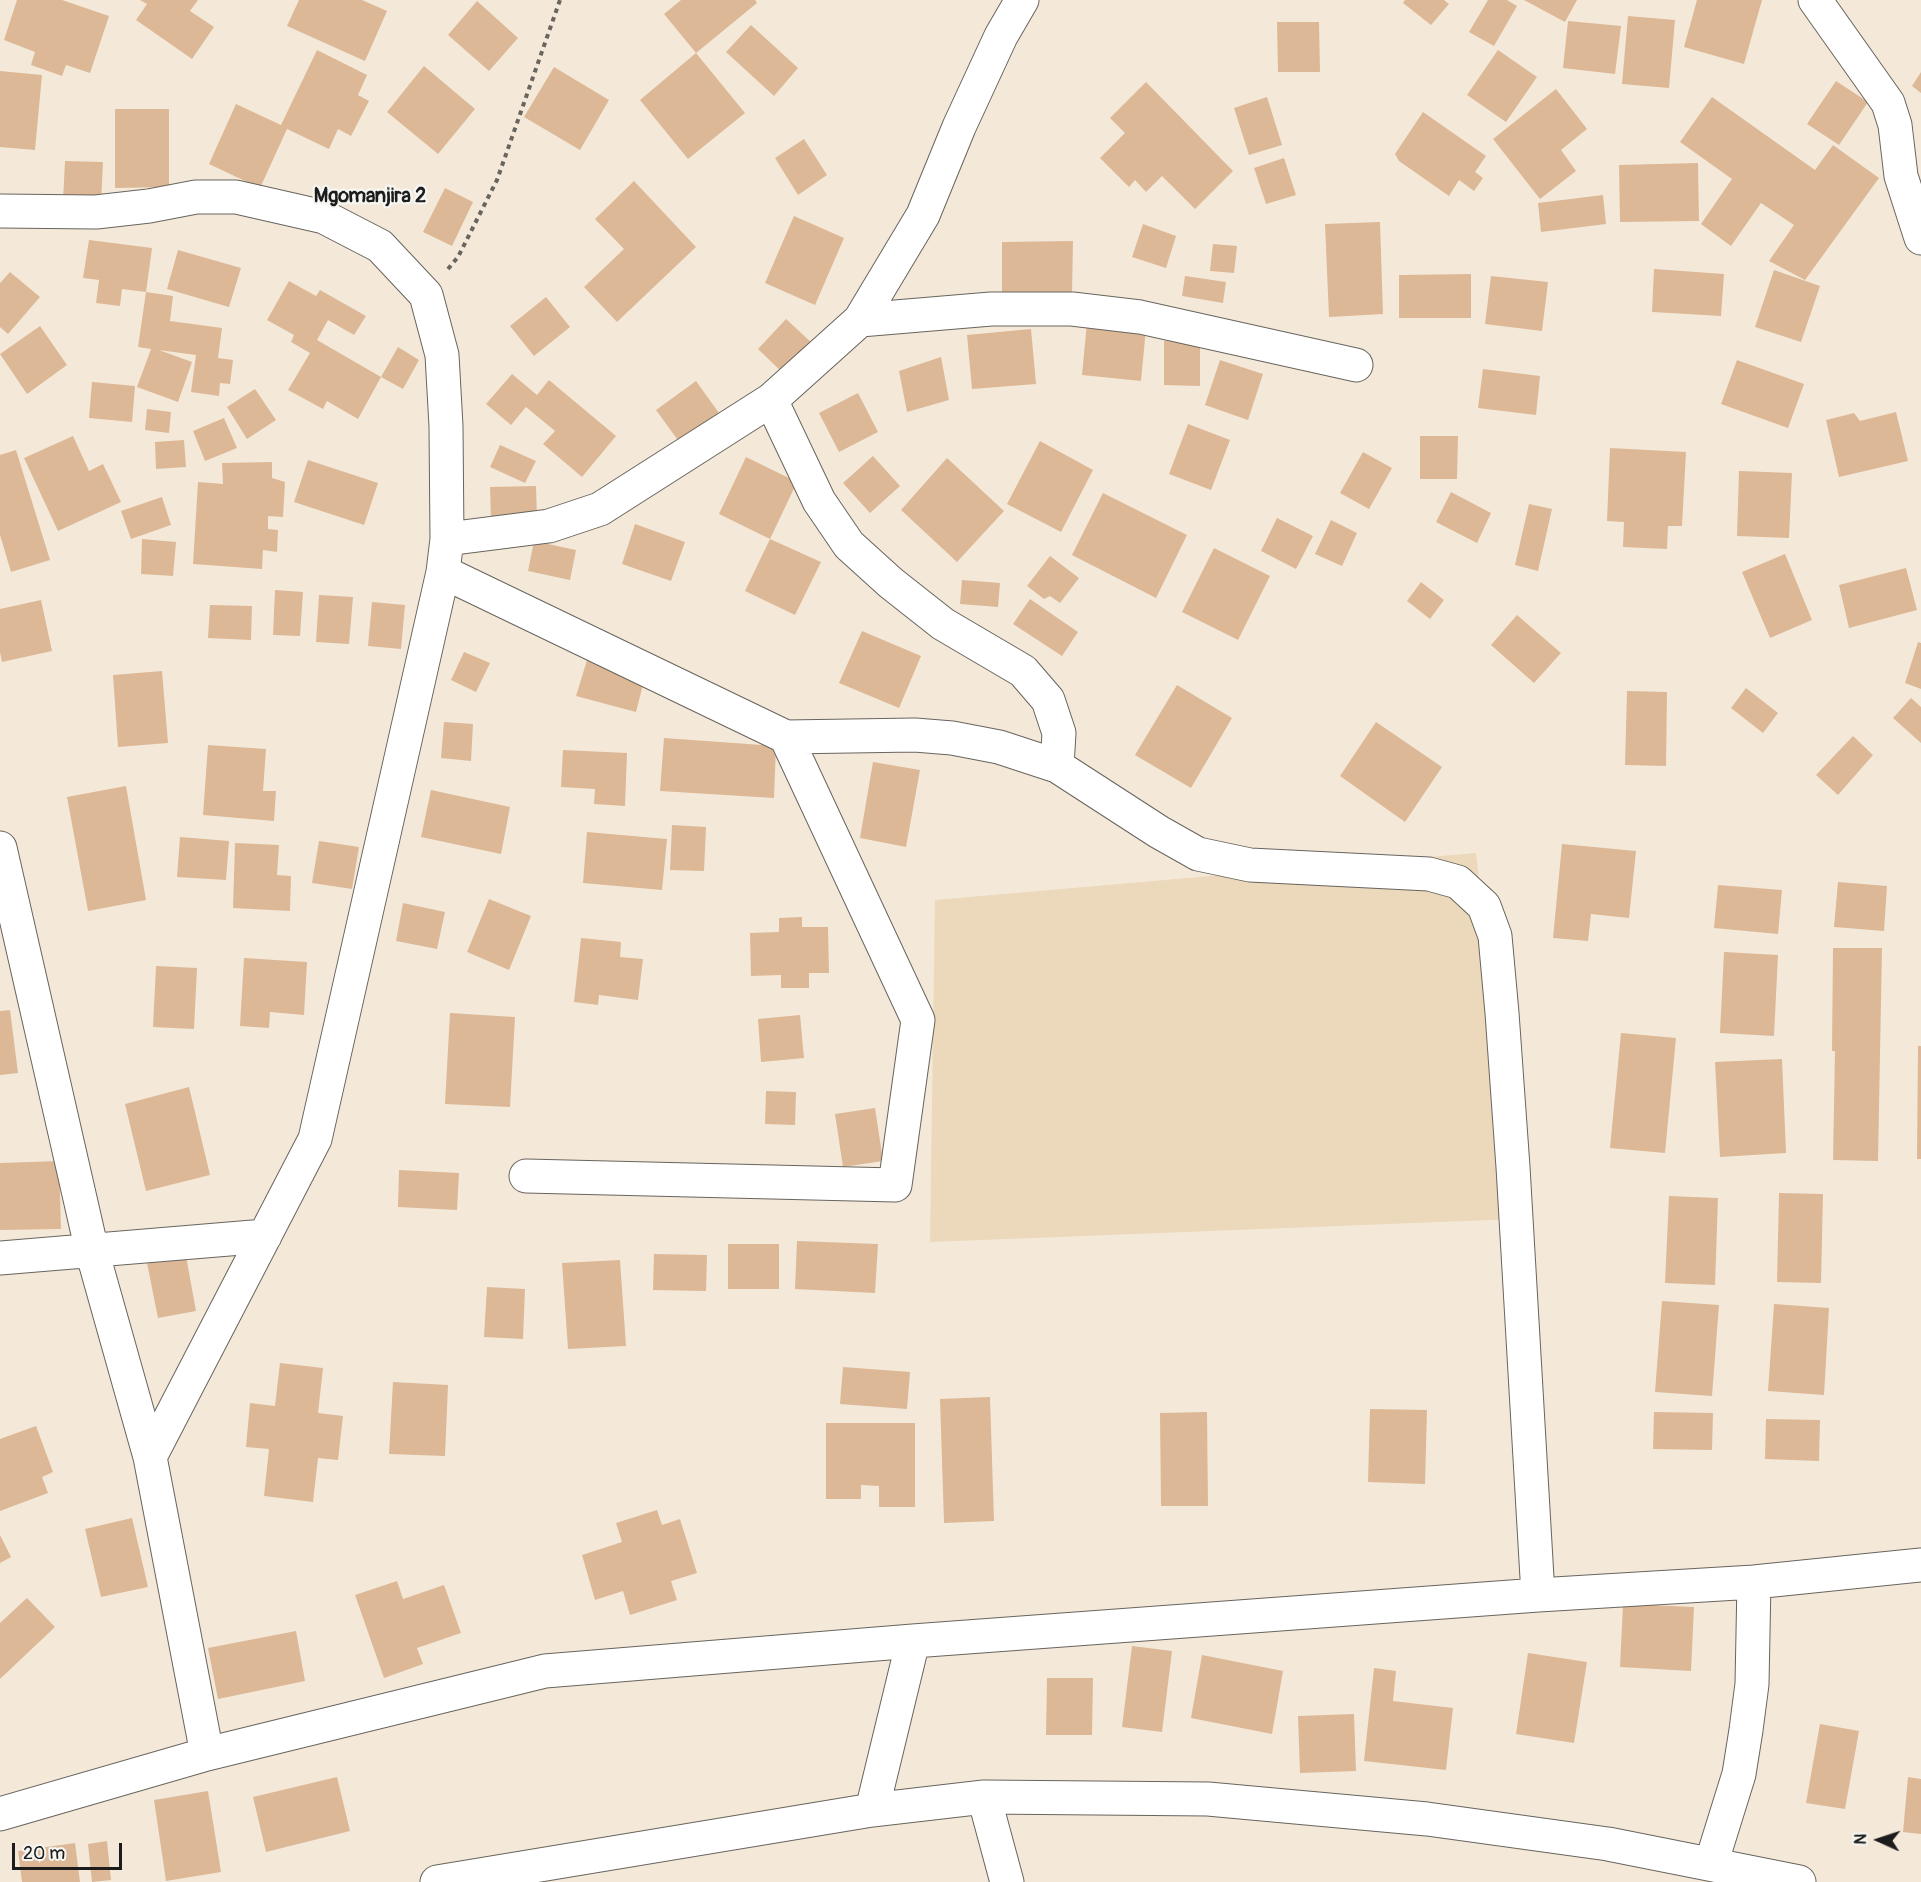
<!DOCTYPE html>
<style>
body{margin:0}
#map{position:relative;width:1921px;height:1882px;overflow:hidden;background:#f4e9d8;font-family:Pangolin,sans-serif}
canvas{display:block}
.north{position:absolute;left:1849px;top:1810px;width:60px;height:60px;-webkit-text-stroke:4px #f6f6f2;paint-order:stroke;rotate:273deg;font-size:16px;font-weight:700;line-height:24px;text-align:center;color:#1c1c1c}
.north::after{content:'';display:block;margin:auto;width:21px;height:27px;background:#1c1c1c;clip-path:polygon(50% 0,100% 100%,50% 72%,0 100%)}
.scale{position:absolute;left:12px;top:1843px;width:110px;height:27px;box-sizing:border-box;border:3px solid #1c1c1c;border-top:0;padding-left:8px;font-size:18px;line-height:21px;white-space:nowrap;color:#1c1c1c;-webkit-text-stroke:4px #f6f6f2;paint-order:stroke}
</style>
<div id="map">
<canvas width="1921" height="1882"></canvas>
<div class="north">N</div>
<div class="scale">20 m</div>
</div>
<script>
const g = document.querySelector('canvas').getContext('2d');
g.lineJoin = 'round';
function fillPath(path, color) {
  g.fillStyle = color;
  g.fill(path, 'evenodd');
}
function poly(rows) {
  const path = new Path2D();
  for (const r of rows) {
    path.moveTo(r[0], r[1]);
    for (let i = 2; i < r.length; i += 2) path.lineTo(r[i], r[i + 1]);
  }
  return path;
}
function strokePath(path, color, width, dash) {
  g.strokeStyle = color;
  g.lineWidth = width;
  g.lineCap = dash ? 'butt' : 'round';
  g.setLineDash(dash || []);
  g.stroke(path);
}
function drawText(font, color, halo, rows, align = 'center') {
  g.font = font + ' Pangolin,sans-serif';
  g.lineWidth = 4.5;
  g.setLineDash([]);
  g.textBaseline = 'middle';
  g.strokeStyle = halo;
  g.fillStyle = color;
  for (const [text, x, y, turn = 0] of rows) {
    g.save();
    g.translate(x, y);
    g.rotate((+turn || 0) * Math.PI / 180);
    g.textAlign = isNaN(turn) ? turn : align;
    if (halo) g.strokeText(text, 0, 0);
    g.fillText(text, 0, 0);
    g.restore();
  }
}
fillPath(poly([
 [1476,853,1516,1219,930,1242,935,900]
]), '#ecd8ba');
fillPath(poly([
 [17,0,62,0,109,16,90,73,66,65,62,76,31,65,35,52,4,40],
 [140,0,198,0,190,11,214,27,192,59,136,20,147,4],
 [299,0,362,0,387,11,365,61,287,26],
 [681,0,755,0,757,3,696,53,664,14],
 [1405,0,1444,0,1449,4,1431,25,1403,3],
 [1488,0,1507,0,1517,6,1494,46,1469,32],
 [1524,0,1577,0,1565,22],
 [1697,0,1762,0,1744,64,1684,47],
 [477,1,518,38,489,71,448,35],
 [1628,16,1675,20,1669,88,1622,84],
 [1568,21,1621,26,1615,74,1563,68],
 [1277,22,1319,22,1320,72,1278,72],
 [751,25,798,68,774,96,726,52],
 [317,50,367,75,358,95,369,101,351,136,338,129,329,149,287,129,260,188,209,164,236,104,281,125],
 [1498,50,1537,77,1506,122,1467,95],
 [696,53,745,113,688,159,640,100],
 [424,66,475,109,438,154,387,112],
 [554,67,609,100,580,150,524,117],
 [0,71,42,75,35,150,0,147],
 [1921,72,1921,93,1912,86],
 [1836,81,1868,102,1839,145,1807,124],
 [1146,82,1233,171,1195,209,1162,176,1146,192,1135,180,1129,187,1100,158,1125,133,1110,118],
 [1556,89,1587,129,1561,150,1576,171,1540,199,1493,139],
 [1267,97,1282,145,1249,155,1234,108],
 [1712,97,1815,170,1833,145,1879,178,1805,280,1769,261,1794,225,1761,203,1731,246,1701,224,1732,179,1680,142],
 [115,109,169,109,169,187,115,188],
 [1423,112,1486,156,1475,172,1483,178,1474,191,1459,180,1449,196,1399,161,1395,154],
 [804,139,827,175,798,195,775,158],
 [1284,158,1296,195,1266,204,1254,168],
 [65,161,103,162,101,203,63,201],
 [1698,163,1699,221,1620,222,1619,165],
 [634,181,696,247,617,322,584,287,624,249,595,219],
 [445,188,473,202,452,246,423,232],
 [1603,195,1606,224,1541,232,1538,203],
 [794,216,844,238,815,305,765,283],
 [1380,222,1383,314,1329,317,1325,224],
 [1143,224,1176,236,1166,268,1132,257],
 [89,240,152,248,146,292,122,289,120,306,96,303,99,280,83,278],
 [1073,241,1072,294,1002,294,1002,242],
 [1213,244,1237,246,1234,273,1210,271],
 [178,250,241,268,229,307,167,289],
 [1654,269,1724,274,1721,316,1652,312],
 [1774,270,1820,286,1801,342,1755,327],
 [10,272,40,297,8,334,0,327,0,283],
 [1471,274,1471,318,1399,318,1399,275],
 [1185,276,1226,282,1223,303,1182,296],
 [1491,276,1548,282,1542,331,1485,324],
 [289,281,316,296,320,290,366,316,354,335,328,320,317,340,381,377,358,419,327,401,323,409,288,390,310,353,291,342,294,335,267,320],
 [146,292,173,296,170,321,222,328,218,358,233,360,230,384,220,383,219,396,191,392,196,355,159,350,192,362,178,402,137,387,151,349,138,347],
 [546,297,570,327,534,356,510,326],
 [786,319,813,344,784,374,758,349],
 [1087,322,1146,328,1141,381,1082,375],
 [40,326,67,365,27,394,0,354],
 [1031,329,1036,384,972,389,967,335],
 [1164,341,1200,342,1200,386,1164,385],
 [398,347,419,360,403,389,381,377],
 [941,357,949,400,907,412,899,371],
 [1220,360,1263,374,1248,420,1205,405],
 [1737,360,1804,384,1788,428,1721,404],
 [1483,369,1540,376,1536,415,1478,408],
 [512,374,537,395,549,380,616,436,582,477,543,444,555,431,526,407,511,425,486,404],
 [696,381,719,413,680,443,656,410],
 [92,382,135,386,132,422,89,418],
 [255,389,276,420,247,439,227,407],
 [858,393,878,432,839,452,819,413],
 [147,409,171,412,169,433,145,430],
 [1896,412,1908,461,1839,477,1826,420,1854,413,1860,421],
 [224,418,237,448,205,461,193,431],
 [1188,424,1230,440,1211,490,1169,474],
 [73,436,89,471,103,464,121,502,58,531,24,458],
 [1420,436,1458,436,1457,479,1420,479],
 [184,440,186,467,156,469,155,442],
 [1040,441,1093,470,1061,532,1007,504],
 [500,445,536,461,525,483,490,467],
 [1610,448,1686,452,1682,526,1668,526,1667,549,1623,547,1624,522,1607,521],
 [16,450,50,560,11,572,0,535,0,455],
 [1363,452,1392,468,1369,509,1340,493],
 [873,456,900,486,870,513,843,483],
 [746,457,797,482,770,539,719,514],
 [947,458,1004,511,957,562,901,510],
 [308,460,378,483,364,525,294,502],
 [272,462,272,478,285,482,283,517,268,516,268,529,278,530,277,552,263,550,262,569,193,564,198,482,223,484,222,463],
 [1739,471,1792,473,1789,538,1737,536],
 [536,486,537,519,491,520,490,487],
 [1451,492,1491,513,1477,543,1436,522],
 [1103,493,1187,535,1156,598,1072,555],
 [162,497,171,525,131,539,121,511],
 [1529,504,1552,509,1538,571,1515,565],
 [1277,518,1313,536,1296,569,1261,551],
 [1331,520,1357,533,1342,566,1315,554],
 [635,524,685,542,671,581,622,564],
 [142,539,176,542,173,576,141,574],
 [770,539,821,562,795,615,745,591],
 [534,541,576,550,570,580,528,571],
 [1214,548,1270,576,1238,640,1182,612],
 [1785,554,1812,620,1770,638,1742,572],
 [1050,556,1079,578,1060,603,1050,596,1044,599,1027,586],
 [1906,568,1917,610,1849,628,1839,585],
 [962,580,1000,583,998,607,960,604],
 [1421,582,1444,600,1430,619,1407,601],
 [275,590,303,592,300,636,273,635],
 [319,595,353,597,349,644,316,642],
 [1030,599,1078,632,1062,656,1013,624],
 [41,600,52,651,2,662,0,652,0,609],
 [372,602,405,605,401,649,368,646],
 [210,605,252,606,251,640,208,638],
 [1517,615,1561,653,1534,683,1491,645],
 [862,631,921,656,899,708,839,683],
 [1918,642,1921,643,1921,689,1905,683],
 [464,652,490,663,476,692,451,680],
 [588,657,646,673,636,712,576,696],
 [162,671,168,743,118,747,113,675],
 [1177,685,1232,718,1191,788,1135,755],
 [1746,688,1778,713,1763,733,1731,708],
 [1627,691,1667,692,1666,766,1625,765],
 [1911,698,1921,707,1921,743,1893,718],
 [444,722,473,724,471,761,441,758],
 [1376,722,1442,767,1405,822,1340,776],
 [1853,736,1873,755,1838,795,1816,775],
 [664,738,776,746,774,798,660,791],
 [208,745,266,749,263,791,276,791,274,821,203,815],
 [563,750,627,753,625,806,594,804,595,789,561,787],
 [873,762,920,770,906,847,860,838],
 [126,786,146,900,88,911,67,797],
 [431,790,510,807,501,854,421,837],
 [672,825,706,827,704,871,670,870],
 [587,832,667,839,662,890,583,883],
 [180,837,229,841,226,880,177,877],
 [319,841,359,847,352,889,312,883],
 [235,843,279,845,277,875,291,876,290,911,233,908],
 [1562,844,1636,851,1629,918,1591,914,1588,941,1553,938],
 [1838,882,1887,886,1884,931,1834,927],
 [1718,885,1782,890,1778,934,1714,928],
 [489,899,531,916,509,970,467,952],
 [403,903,445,912,437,949,396,941],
 [802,917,802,927,828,927,829,973,809,973,809,988,781,988,781,975,751,976,750,933,779,932,779,918],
 [581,938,621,942,620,957,643,959,638,1000,599,995,598,1005,574,1002],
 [1833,948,1882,948,1878,1161,1833,1160,1835,1051,1832,1051],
 [1724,952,1778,955,1774,1036,1720,1033],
 [244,958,307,962,304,1015,270,1012,269,1028,240,1026],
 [156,966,197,968,194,1029,153,1027],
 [10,1010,18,1073,0,1075,0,1011],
 [450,1013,515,1017,510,1107,445,1104],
 [800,1015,804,1058,761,1062,758,1019],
 [1621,1033,1676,1038,1665,1153,1610,1148],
 [1918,1046,1921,1046,1921,1159,1917,1159],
 [1782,1059,1786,1153,1720,1157,1715,1062],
 [189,1087,210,1175,146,1191,125,1104],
 [766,1091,796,1092,795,1125,765,1124],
 [875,1108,883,1161,843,1167,835,1114],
 [59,1161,61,1229,0,1230,0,1163],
 [399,1170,459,1173,457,1210,398,1207],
 [1779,1193,1823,1194,1821,1283,1777,1282],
 [1669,1196,1718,1198,1715,1285,1665,1283],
 [797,1241,878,1244,875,1293,795,1289],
 [728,1244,779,1244,779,1289,728,1289],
 [654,1254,707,1255,706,1291,653,1290],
 [186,1256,196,1311,158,1318,147,1263],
 [620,1260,626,1346,568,1349,562,1263],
 [487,1287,525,1289,523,1339,484,1337],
 [1662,1301,1719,1305,1712,1396,1655,1392],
 [1774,1304,1829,1308,1824,1395,1768,1391],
 [280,1363,323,1368,318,1413,343,1416,338,1460,318,1458,313,1502,264,1496,269,1449,246,1447,250,1403,275,1406],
 [843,1367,910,1372,907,1409,840,1404],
 [393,1382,448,1385,445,1456,389,1454],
 [990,1397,994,1521,944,1523,940,1399],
 [1370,1409,1427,1410,1425,1484,1368,1482],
 [1207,1412,1208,1506,1161,1506,1160,1413],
 [1654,1412,1713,1413,1712,1450,1653,1449],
 [1766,1419,1820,1420,1819,1461,1765,1459],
 [826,1423,915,1423,915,1507,879,1507,879,1486,861,1485,861,1499,826,1499],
 [36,1426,53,1472,42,1477,48,1493,0,1511,0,1439],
 [657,1510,662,1525,680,1519,697,1573,671,1581,677,1600,630,1615,623,1591,595,1600,582,1555,622,1542,616,1523],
 [132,1518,148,1587,101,1597,85,1529],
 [0,1535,11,1557,0,1563],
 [397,1581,403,1599,444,1585,461,1633,417,1648,423,1664,384,1678,355,1595],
 [27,1598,55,1627,0,1679,0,1623],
 [1623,1604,1694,1607,1691,1671,1620,1667],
 [296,1631,305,1681,218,1699,208,1648],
 [1132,1646,1172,1651,1162,1732,1122,1727],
 [1528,1653,1587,1662,1574,1743,1516,1734],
 [1202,1655,1283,1671,1272,1734,1191,1718],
 [1374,1668,1396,1671,1393,1701,1453,1708,1446,1770,1364,1761],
 [1047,1678,1093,1678,1092,1735,1046,1735],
 [1354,1714,1356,1771,1300,1773,1298,1716],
 [1820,1724,1859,1731,1845,1809,1806,1803],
 [337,1777,350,1831,266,1852,253,1797],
 [1908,1777,1921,1779,1921,1834,1903,1832],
 [208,1791,221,1872,166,1881,154,1800],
 [107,1841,111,1880,92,1882,88,1844],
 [75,1843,80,1882,22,1882,18,1851]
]), '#dcb897');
const minor = poly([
 [1815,0,1888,103,1895,125,1901,176,1921,238],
 [0,211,96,212,149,206,196,197,236,197,324,217,380,246,426,295,442,355,446,426,447,539,443,572,315,1139,150,1457],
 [860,320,991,309,1072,309,1140,317,1356,365],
 [771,400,819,501,849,545,891,583,943,624,1023,671,1048,700,1059,733,1057,766],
 [447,539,549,526,600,509,771,400,860,320,923,215,959,127,1001,36,1022,0],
 [443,572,786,737,918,1020,895,1185,526,1176],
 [786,737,915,735,952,738,999,747,1057,766,1159,832,1198,854,1250,865,1429,874,1458,882,1484,906,1495,936,1502,1013,1513,1167,1538,1595],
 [0,848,92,1251,150,1457,207,1754],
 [0,1258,265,1236],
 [984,1797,1007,1882],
 [872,1810,913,1641],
 [0,1814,207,1754,545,1671,913,1641,1538,1595,1754,1582,1921,1565],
 [1711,1864,1739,1774,1746,1730,1752,1684,1754,1582],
 [437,1882,872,1810,984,1797,1208,1799,1427,1819,1608,1844,1799,1882]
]);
strokePath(minor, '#68645e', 35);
strokePath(poly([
 [448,269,458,257,497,180,560,0]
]), '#68645e', 4, [4.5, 4.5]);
strokePath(minor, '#fff', 33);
drawText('bold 20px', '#1c1c1c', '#f6f6f2', [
 ["Mgomanjira 2",370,197]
]);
</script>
